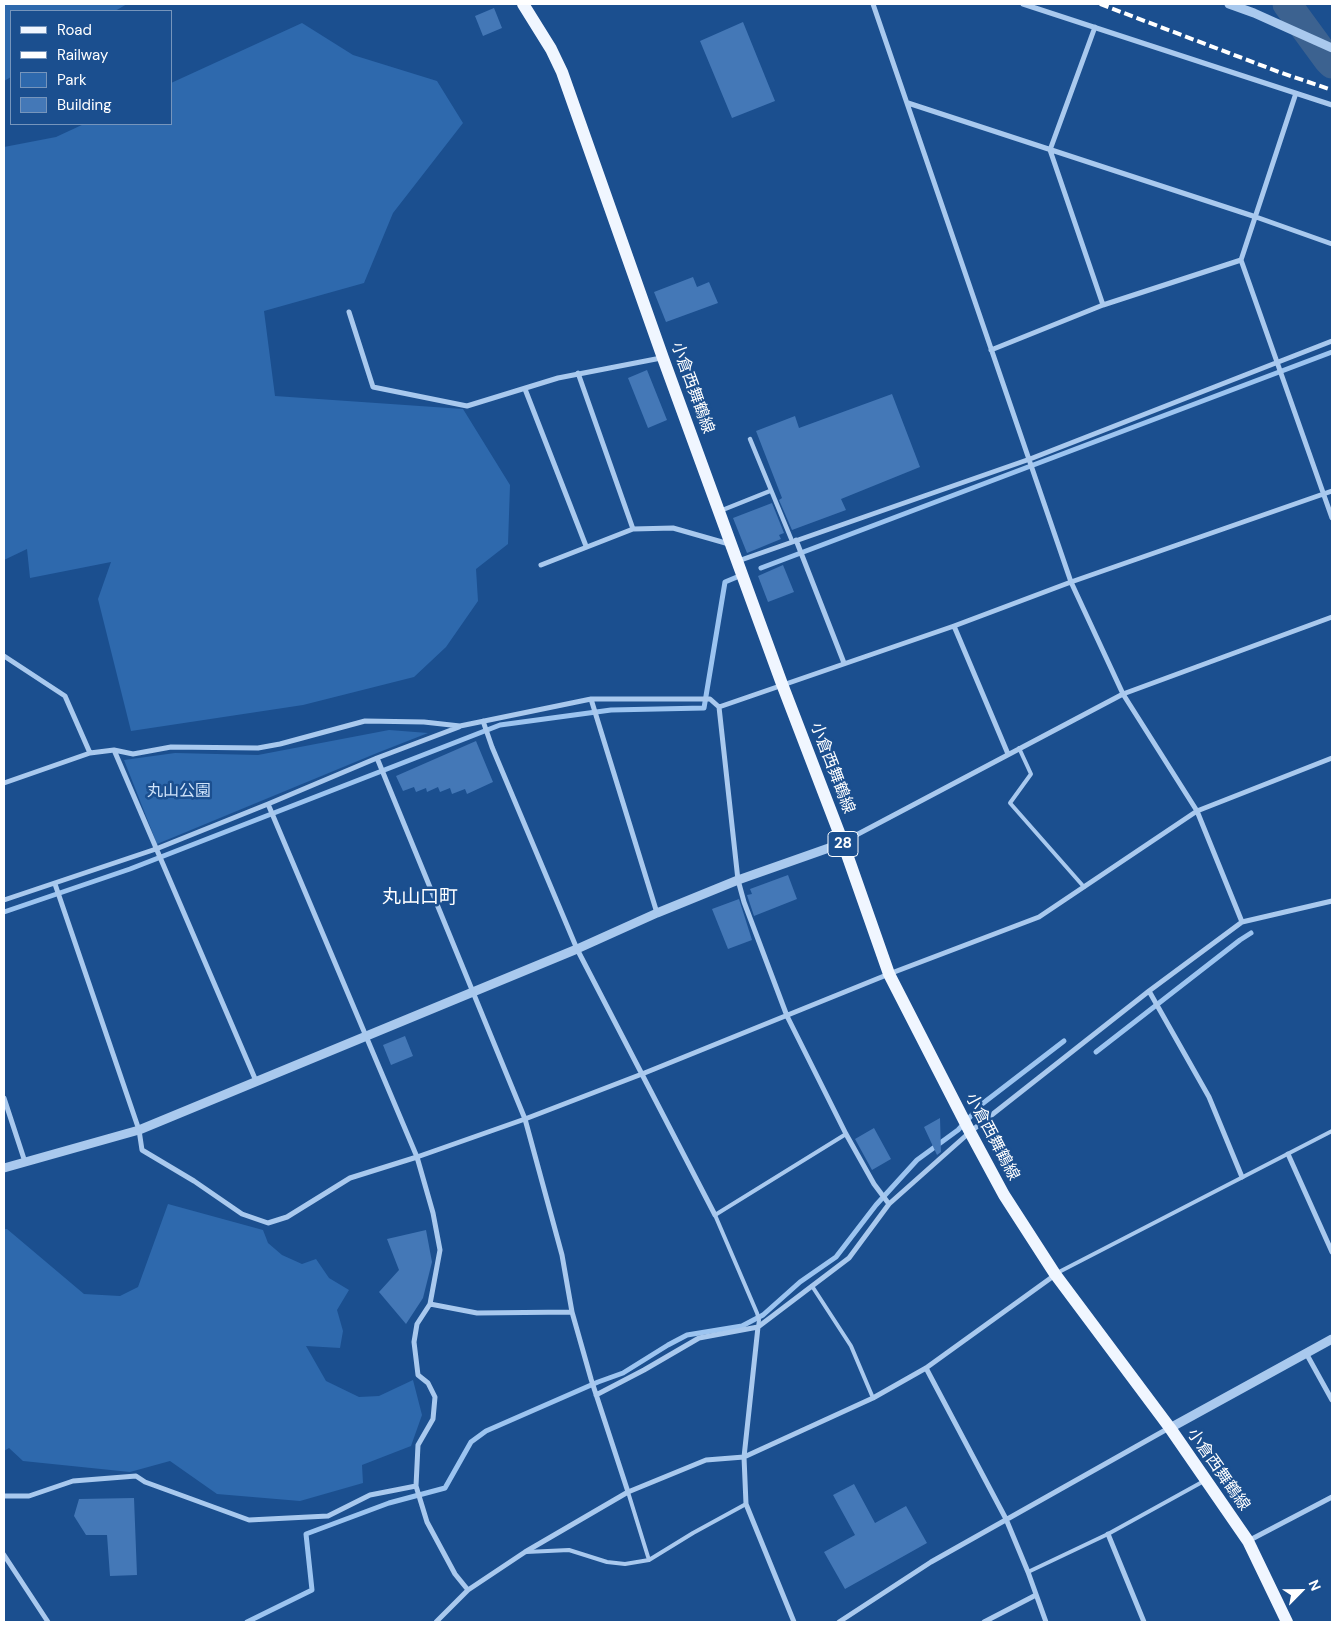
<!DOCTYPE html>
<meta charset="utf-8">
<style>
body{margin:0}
#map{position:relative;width:1336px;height:1626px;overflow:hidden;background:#1b4f8f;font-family:"DM Sans",sans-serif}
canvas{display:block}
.frame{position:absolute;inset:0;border:5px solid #fff;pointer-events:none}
.legend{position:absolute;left:10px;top:10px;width:162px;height:115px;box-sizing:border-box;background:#1b4f8f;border:1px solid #7695bc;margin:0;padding:6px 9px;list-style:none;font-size:15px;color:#fff}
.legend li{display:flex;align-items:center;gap:10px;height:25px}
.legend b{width:25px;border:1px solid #7695bc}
.north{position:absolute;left:1276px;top:1566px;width:50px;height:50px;-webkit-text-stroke:4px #1b4f8f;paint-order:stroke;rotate:67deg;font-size:14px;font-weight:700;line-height:20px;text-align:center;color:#fff}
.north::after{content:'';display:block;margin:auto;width:18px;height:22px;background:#fff;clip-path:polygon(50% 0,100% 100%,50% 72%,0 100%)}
</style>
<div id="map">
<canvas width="1336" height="1626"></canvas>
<div class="frame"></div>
<ul class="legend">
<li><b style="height:6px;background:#f0f6ff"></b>Road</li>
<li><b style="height:6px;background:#fff"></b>Railway</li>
<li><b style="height:14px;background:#2e69ad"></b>Park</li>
<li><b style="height:14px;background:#4478b7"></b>Building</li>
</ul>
<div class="north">N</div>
</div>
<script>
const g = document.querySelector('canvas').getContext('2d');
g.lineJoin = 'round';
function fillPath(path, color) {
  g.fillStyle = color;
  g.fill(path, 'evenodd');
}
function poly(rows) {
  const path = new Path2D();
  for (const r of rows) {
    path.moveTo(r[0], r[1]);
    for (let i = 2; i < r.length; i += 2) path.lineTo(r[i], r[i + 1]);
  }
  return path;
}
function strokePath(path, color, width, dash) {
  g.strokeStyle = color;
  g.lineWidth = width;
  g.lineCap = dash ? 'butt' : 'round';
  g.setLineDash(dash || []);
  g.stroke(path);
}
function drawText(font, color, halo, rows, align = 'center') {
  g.font = font + ' "DM Sans","Noto Sans JP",sans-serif';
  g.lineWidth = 5;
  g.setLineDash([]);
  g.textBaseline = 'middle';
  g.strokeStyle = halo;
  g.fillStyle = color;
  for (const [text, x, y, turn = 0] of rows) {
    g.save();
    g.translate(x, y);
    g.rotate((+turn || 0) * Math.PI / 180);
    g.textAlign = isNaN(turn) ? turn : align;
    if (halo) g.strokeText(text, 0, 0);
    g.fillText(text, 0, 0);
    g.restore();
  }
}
fillPath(poly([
 [4,4,127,4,115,11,11,11,11,77,4,81],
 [302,23,353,55,437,81,463,123,393,213,364,283,264,311,275,396,463,409,510,485,508,544,476,569,478,601,446,647,414,677,303,705,131,731,98,599,111,562,30,578,27,549,4,560,4,147,56,137,84,124,171,124,171,83],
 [389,730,428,733,377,753,157,844,124,760,175,753,258,755],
 [168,1204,263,1230,268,1243,282,1255,302,1264,316,1259,329,1278,349,1290,337,1310,343,1331,340,1348,306,1346,326,1381,359,1397,379,1396,413,1380,422,1415,411,1446,362,1465,363,1483,300,1501,217,1494,170,1461,130,1472,23,1461,9,1448,4,1451,4,1229,7,1229,84,1294,120,1296,138,1287]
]), '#2e69ad');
strokePath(poly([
 [761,568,1332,352],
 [4,912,130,869,500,725,611,710,704,708,725,582,737,577],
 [1096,1052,1240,940,1251,933],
 [247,1622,312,1590,306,1534,389,1503,445,1488,471,1442,486,1431,598,1382,623,1373,668,1345,687,1335,742,1326,763,1315,800,1282,836,1257,876,1205,917,1160,958,1130,982,1104,1064,1041]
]), '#9cc4f0', 5);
strokePath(poly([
 [1287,4,1328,60,1332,64]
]), '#3c6290', 29);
fillPath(poly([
 [494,8,502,28,483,36,475,16],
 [743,22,775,101,732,118,700,41],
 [693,277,697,287,709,282,718,303,666,322,654,292],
 [647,370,667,420,648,428,628,378],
 [892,394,920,467,841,499,846,510,792,530,779,500,782,498,756,431,795,416,799,428],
 [772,503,784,533,779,535,781,539,747,553,733,518],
 [783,565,794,592,768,602,758,576],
 [476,741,493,782,467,794,465,789,452,794,450,788,440,792,438,787,427,792,426,788,416,792,414,787,403,791,396,776],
 [788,875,797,899,754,916,747,895,752,894,750,889],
 [739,899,752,940,728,949,712,909],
 [405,1036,413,1056,391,1065,383,1045],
 [940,1118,941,1152,937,1155,924,1127],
 [874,1128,891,1159,872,1170,855,1139],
 [426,1230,432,1262,423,1298,406,1324,379,1292,399,1270,387,1239],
 [854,1484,875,1523,906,1506,927,1543,845,1589,824,1552,855,1535,833,1495],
 [134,1498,137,1575,110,1576,107,1535,86,1535,74,1516,79,1499]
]), '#4478b7');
strokePath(poly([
 [1019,748,1031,774,1010,803,1084,887],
 [1057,1273,1332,1131],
 [812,1286,851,1346,873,1398],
 [758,1327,759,1320,757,1313,715,1215,846,1134],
 [628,1492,649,1560],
 [526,1552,569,1550,607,1562,625,1564,649,1560,693,1533,746,1504],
 [1028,1572,1108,1534,1204,1481]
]), '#a9c9ee', 4);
strokePath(poly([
 [750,439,792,541],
 [720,511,770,491]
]), '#a9c9ee', 4.5);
strokePath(poly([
 [873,4,1071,582,1123,694,1197,811,1242,922],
 [1023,4,1332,105],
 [1095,27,1050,150,1103,305],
 [1296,93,1241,260,1332,518],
 [908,103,1256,217,1332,244],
 [349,312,373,387,467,406,558,378,661,358],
 [991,350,1103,305,1241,260],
 [578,373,633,529],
 [525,389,586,546],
 [796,540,844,663],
 [738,561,1030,459,1332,341],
 [541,565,633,529,673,528,729,544],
 [954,626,1008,754],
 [4,656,65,696,90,753],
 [591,699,657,913],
 [719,707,738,880,744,902,787,1016,846,1134,874,1184,889,1204],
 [483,721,492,747,577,949,715,1215],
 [114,750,256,1081],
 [377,758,525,1119,562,1255,572,1312,591,1379,628,1492],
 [4,783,90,753,114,750,133,754,171,747,258,748,280,744,365,721,424,722,460,726,591,699,710,699,719,707,954,626,1071,582,1332,491],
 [268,804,417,1157,433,1213,440,1250,430,1304,417,1324,414,1342,418,1375,428,1383,435,1397,433,1419,418,1445,416,1486,427,1522,455,1574,468,1590],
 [843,842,1123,694,1332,617],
 [55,884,139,1130,142,1150,194,1181,242,1214,268,1223,287,1217,350,1178,417,1157,525,1119,642,1074,889,974,1039,917,1197,811,1332,758],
 [4,900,156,849,268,804,377,758,459,727],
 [1149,991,1209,1097,1242,1177],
 [4,1098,25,1162],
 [1288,1154,1332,1252],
 [430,1304,477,1313,572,1312],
 [758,1327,744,1457,746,1504,794,1622],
 [1306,1353,1332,1400],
 [926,1368,1006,1519,1028,1572,1046,1622],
 [596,1395,644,1370,699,1338,758,1327,849,1258,889,1204,970,1132,1149,991,1242,922,1332,901],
 [4,1496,29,1496,73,1481,136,1476,145,1482,249,1520,328,1516,370,1495,416,1486],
 [1108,1534,1144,1622],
 [1248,1541,1332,1497],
 [4,1555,48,1622],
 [436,1622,468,1590,525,1552,628,1492,706,1460,744,1457,873,1398,926,1368,1055,1275],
 [839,1622,931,1562,1169,1428],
 [984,1622,1036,1595]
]), '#a9c9ee', 5);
strokePath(poly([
 [1229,4,1254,13,1332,48],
 [4,1168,139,1130,577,949,657,913,738,880,843,843],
 [1170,1428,1332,1339]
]), '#a9c9ee', 9);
strokePath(poly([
 [523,4,551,49,562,72,663,358,782,684,843,843,889,974,970,1132,1004,1195,1055,1274,1170,1428,1248,1541,1287,1622]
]), '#f0f6ff', 12);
strokePath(poly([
 [1100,4,1279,72,1332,90]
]), '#fff', 4, [9, 4]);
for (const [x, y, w] of [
 [843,844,30]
]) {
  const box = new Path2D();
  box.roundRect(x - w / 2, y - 12.5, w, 25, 4);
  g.fillStyle = '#1b4f8f';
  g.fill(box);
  strokePath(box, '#fff', 1);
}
drawText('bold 15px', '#fff', null, [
 ["28",843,844]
]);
drawText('16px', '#fff', '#1b4f8f', [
 ["小倉西舞鶴線",692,388,70],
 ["小倉西舞鶴線",832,768,69],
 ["小倉西舞鶴線",992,1137,62],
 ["小倉西舞鶴線",1218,1470,55]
]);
drawText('16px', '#cfe3fa', '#1b4f8f', [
 ["丸山公園",179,792]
]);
drawText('19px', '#fff', '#1b4f8f', [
 ["丸山口町",420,898]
]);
</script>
